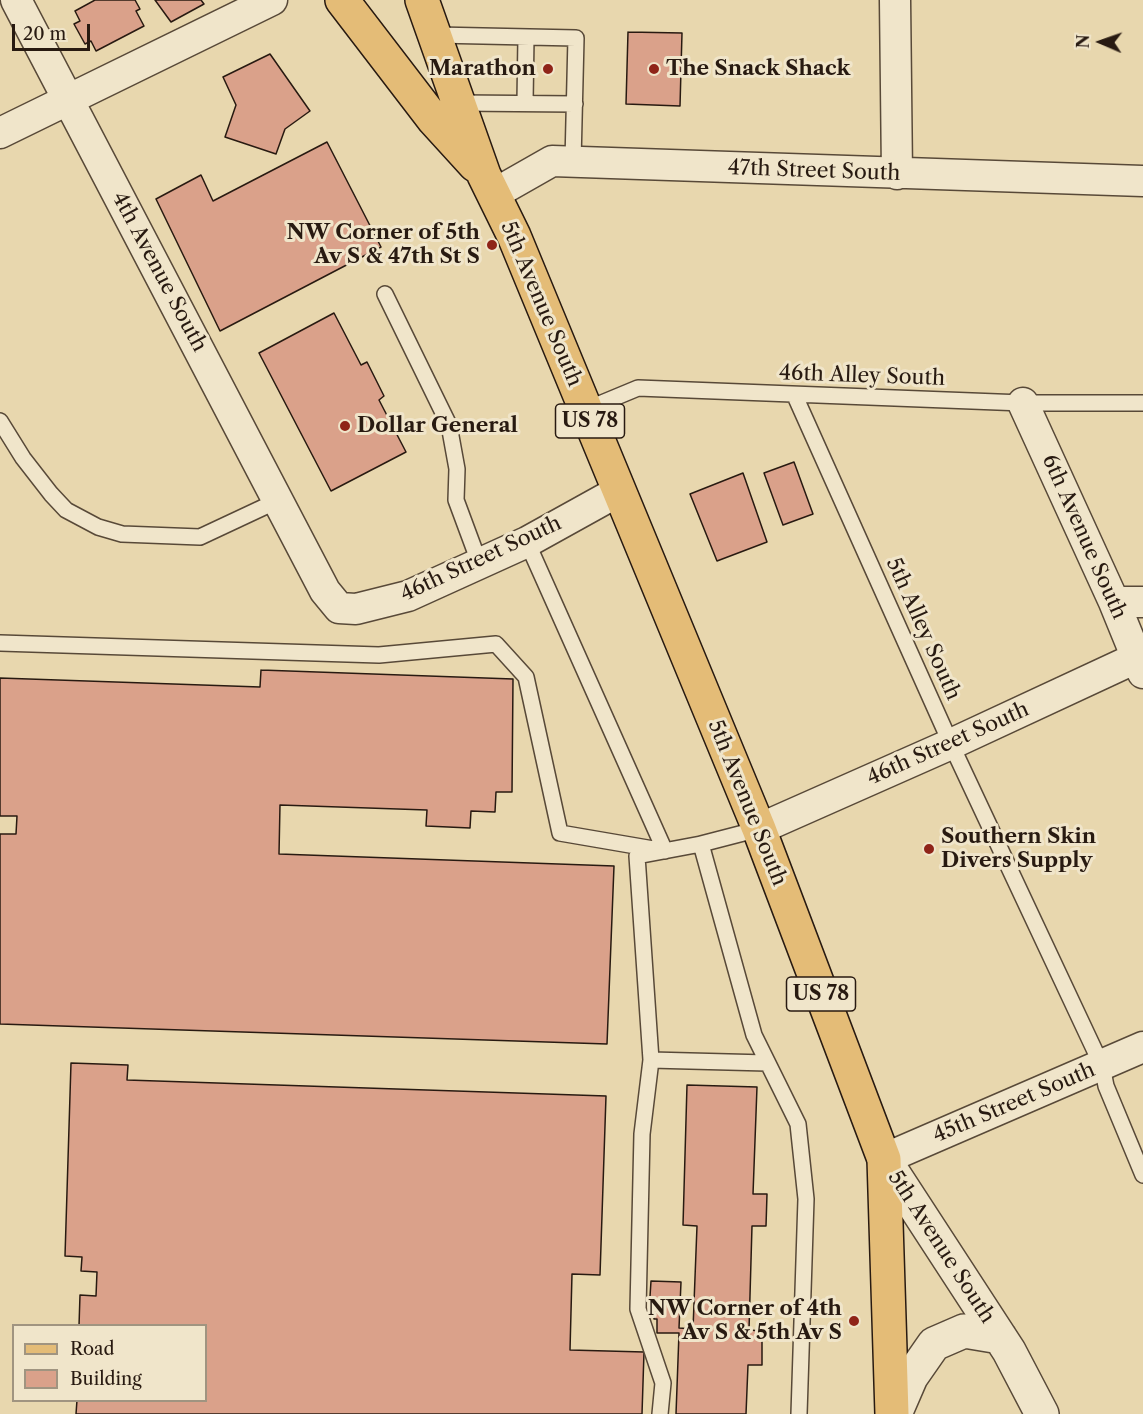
<!DOCTYPE html>
<style>
body{margin:0}
#map{position:relative;width:1143px;height:1414px;overflow:hidden;background:#e8d7ae;font-family:"Libre Caslon Text",serif}
canvas{display:block}
.legend{position:absolute;left:12px;top:1324px;width:195px;height:78px;box-sizing:border-box;background:#f0e5ca;border:2px solid #a09480;margin:0;padding:8px 10px;list-style:none;font-size:18px;color:#281a11}
.legend li{display:flex;align-items:center;gap:12px;height:30px}
.legend b{width:30px;border:2px solid #a09480}
.north{position:absolute;left:1071px;top:12px;width:60px;height:60px;-webkit-text-stroke:4px #f0e5ca;paint-order:stroke;rotate:272deg;font-size:16px;font-weight:700;line-height:24px;text-align:center;color:#281a11}
.north::after{content:'';display:block;margin:auto;width:21px;height:27px;background:#281a11;clip-path:polygon(50% 0,100% 100%,50% 72%,0 100%)}
.scale{position:absolute;left:12px;top:24px;width:78px;height:27px;box-sizing:border-box;border:3px solid #281a11;border-top:0;padding-left:8px;font-size:18px;line-height:21px;white-space:nowrap;color:#281a11;-webkit-text-stroke:4px #f0e5ca;paint-order:stroke}
</style>
<div id="map">
<canvas width="1143" height="1414"></canvas>
<ul class="legend">
<li><b style="height:8px;background:#e4bc77"></b>Road</li>
<li><b style="height:16px;background:#daa18a"></b>Building</li>
</ul>
<div class="north">N</div>
<div class="scale">20 m</div>
</div>
<script>
const g = document.querySelector('canvas').getContext('2d');
g.lineJoin = 'round';
function fillPath(path, color) {
  g.fillStyle = color;
  g.fill(path, 'evenodd');
}
function poly(rows) {
  const path = new Path2D();
  for (const r of rows) {
    path.moveTo(r[0], r[1]);
    for (let i = 2; i < r.length; i += 2) path.lineTo(r[i], r[i + 1]);
  }
  return path;
}
function strokePath(path, color, width, dash) {
  g.strokeStyle = color;
  g.lineWidth = width;
  g.lineCap = dash ? 'butt' : 'round';
  g.setLineDash(dash || []);
  g.stroke(path);
}
function drawText(font, color, halo, rows, align = 'center') {
  g.font = font + ' "Libre Caslon Text",serif';
  g.lineWidth = 6;
  g.setLineDash([]);
  g.textBaseline = 'middle';
  g.strokeStyle = halo;
  g.fillStyle = color;
  for (const [text, x, y, turn = 0] of rows) {
    g.save();
    g.translate(x, y);
    g.rotate((+turn || 0) * Math.PI / 180);
    g.textAlign = isNaN(turn) ? turn : align;
    if (halo) g.strokeText(text, 0, 0);
    g.fillText(text, 0, 0);
    g.restore();
  }
}
const building = poly([
 [95,0,135,0,140,9,136,11,144,26,96,51,91,41,85,44,74,24,80,21,75,11,95,0],
 [155,0,201,0,204,4,171,22,155,0],
 [628,32,682,33,680,106,626,104,628,32],
 [270,54,310,111,285,129,276,154,225,137,236,105,223,77,270,54],
 [327,142,381,247,220,331,156,199,201,175,213,201,327,142],
 [334,313,361,365,367,362,384,396,379,400,406,452,331,491,259,353,334,313],
 [794,462,813,514,783,525,764,473,794,462],
 [743,473,767,542,717,561,690,494,743,473],
 [261,670,513,679,512,792,496,792,495,812,471,811,470,828,426,826,427,810,280,805,279,854,614,866,607,1044,0,1024,0,834,16,834,17,816,0,816,0,678,260,687,261,670],
 [71,1063,128,1065,127,1080,606,1096,600,1275,572,1274,570,1350,644,1352,642,1414,76,1414,77,1400,206,1400,206,1326,79,1326,80,1295,96,1296,97,1272,81,1271,82,1257,65,1256,71,1063],
 [687,1085,757,1087,753,1194,767,1194,766,1226,752,1226,749,1330,762,1331,762,1365,748,1365,746,1414,676,1414,679,1333,657,1333,657,1319,654,1319,654,1313,649,1312,651,1281,681,1282,679,1328,693,1329,697,1226,683,1225,687,1085]
]);
fillPath(building, '#daa18a');
strokePath(building, '#281a11', 1.5);
const service = poly([
 [436,35,576,38,573,161],
 [525,102,526,37],
 [459,103,575,104],
 [385,294,449,425,457,469,456,500,479,562],
 [795,396,951,744,1102,1066,1106,1086,1143,1175],
 [585,410,638,388,1023,403,1143,403],
 [0,421,23,458,51,494,66,510,98,527,122,534,200,537,279,500],
 [527,542,665,851],
 [0,643,379,655,496,644,526,677,560,833,665,851],
 [759,829,701,844,637,856,651,1060,767,1063],
 [701,844,754,1035,798,1124,806,1199,799,1414],
 [651,1060,642,1134,638,1309,663,1383,660,1414]
]);
const minor = poly([
 [16,0,325,591,339,608,356,609,408,596,527,542,619,491],
 [895,0,897,174],
 [0,133,272,0],
 [494,194,552,161,1143,181],
 [1023,403,1114,602,1143,673],
 [1114,602,1143,602],
 [759,829,951,744,1136,658],
 [884,1159,1143,1047]
]);
const tertiary = poly([
 [884,1159,1009,1351,1042,1414],
 [895,1414,911,1377,934,1344,964,1331,1000,1337]
]);
const primary = poly([
 [342,0,434,120,475,165],
 [422,0,484,175,514,236,759,829,884,1159,892,1414]
]);
strokePath(service, '#584938', 18);
strokePath(minor, '#584938', 33);
strokePath(tertiary, '#584938', 36);
strokePath(primary, '#281a11', 36);
strokePath(service, '#f0e5ca', 15);
strokePath(minor, '#f0e5ca', 30);
strokePath(tertiary, '#f0e5ca', 33);
strokePath(primary, '#e4bc77', 33);
for (const [x, y, r, color] of [
 [548,69,6,"#8f2418"],
 [654,69,6,"#8f2418"],
 [492,245,6,"#8f2418"],
 [345,426,6,"#8f2418"],
 [929,849,6,"#8f2418"],
 [854,1321,6,"#8f2418"]
]) {
  const dot = new Path2D();
  dot.arc(x, y, r, 0, 2 * Math.PI);
  g.fillStyle = color;
  g.fill(dot);
  strokePath(dot, '#f0e5ca', 2);
}
for (const [x, y, w] of [
 [590,421,69],
 [821,994,69]
]) {
  const box = new Path2D();
  box.roundRect(x - w / 2, y - 17, w, 34, 4.5);
  g.fillStyle = '#f0e5ca';
  g.fill(box);
  strokePath(box, '#281a11', 1.5);
}
drawText('bold 20px', '#281a11', null, [
 ["US 78",590,421],
 ["US 78",821,994]
]);
drawText('bold 21px', '#281a11', '#f0e5ca', [
 ["Marathon",536,69],
 ["The Snack Shack",666,69,"left"],
 ["NW Corner of 5th",480,233],
 ["Av S & 47th St S",480,257],
 ["Dollar General",357,426,"left"],
 ["Southern Skin",941,837,"left"],
 ["Divers Supply",941,861,"left"],
 ["NW Corner of 4th",842,1309],
 ["Av S & 5th Av S",842,1333]
], 'right');
drawText('21px', '#281a11', '#f0e5ca', [
 ["47th Street South",814,171,2],
 ["4th Avenue South",159,272,62],
 ["5th Avenue South",541,304,67],
 ["46th Alley South",862,376,2],
 ["6th Avenue South",1084,537,66],
 ["46th Street South",481,559,-25],
 ["5th Alley South",923,629,66],
 ["46th Street South",948,744,-24],
 ["5th Avenue South",747,803,68],
 ["45th Street South",1014,1103,-23],
 ["5th Avenue South",941,1247,57]
]);
</script>
